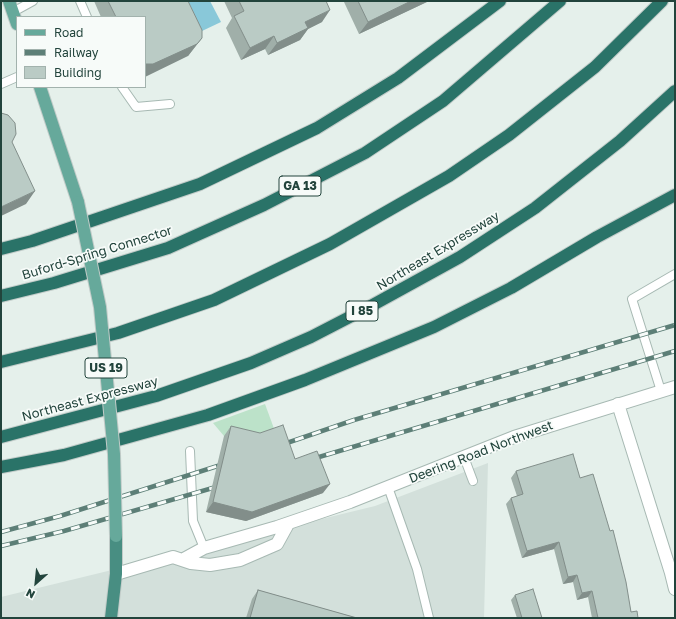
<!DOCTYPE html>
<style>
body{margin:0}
#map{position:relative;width:676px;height:619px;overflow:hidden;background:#e5f0eb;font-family:"Golos Text",sans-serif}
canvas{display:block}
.frame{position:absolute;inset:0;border:2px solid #22443c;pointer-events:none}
.legend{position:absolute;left:16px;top:16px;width:130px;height:72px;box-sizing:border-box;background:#f7fbf9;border:1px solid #a2b2ad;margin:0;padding:5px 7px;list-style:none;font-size:12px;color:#22443c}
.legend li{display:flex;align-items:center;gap:8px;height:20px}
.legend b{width:20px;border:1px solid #a2b2ad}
.north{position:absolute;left:16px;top:563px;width:40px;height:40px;-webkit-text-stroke:3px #f7fbf9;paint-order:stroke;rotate:207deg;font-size:11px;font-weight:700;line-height:16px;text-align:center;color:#22443c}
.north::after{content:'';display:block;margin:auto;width:14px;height:18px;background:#22443c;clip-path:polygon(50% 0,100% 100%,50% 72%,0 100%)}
</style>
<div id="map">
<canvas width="676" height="619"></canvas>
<div class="frame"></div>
<ul class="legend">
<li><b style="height:5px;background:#66a99b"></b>Road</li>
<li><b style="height:5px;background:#5d7f77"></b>Railway</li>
<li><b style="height:11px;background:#bacbc5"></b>Building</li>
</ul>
<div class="north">N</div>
</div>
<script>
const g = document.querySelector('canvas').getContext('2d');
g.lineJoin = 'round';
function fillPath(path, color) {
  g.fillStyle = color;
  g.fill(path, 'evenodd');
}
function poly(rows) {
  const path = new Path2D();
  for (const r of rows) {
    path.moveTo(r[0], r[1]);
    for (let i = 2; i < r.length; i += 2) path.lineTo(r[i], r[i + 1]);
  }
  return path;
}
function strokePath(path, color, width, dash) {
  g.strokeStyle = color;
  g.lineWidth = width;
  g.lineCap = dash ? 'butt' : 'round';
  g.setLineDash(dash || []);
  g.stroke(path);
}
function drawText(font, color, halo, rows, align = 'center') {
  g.font = font + ' "Golos Text",sans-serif';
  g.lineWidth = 3.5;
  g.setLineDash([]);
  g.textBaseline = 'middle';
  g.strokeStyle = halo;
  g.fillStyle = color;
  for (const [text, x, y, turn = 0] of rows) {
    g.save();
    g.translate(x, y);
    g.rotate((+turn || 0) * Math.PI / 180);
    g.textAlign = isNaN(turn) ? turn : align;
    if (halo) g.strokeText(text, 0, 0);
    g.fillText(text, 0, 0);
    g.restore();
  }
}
fillPath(poly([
 [488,463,484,618,1,618,1,597,375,506]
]), '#d3e0db');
fillPath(poly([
 [265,404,276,434,253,443,224,436,213,423]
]), '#bce2c9');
fillPath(poly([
 [188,1,210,1,221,22,202,31]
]), '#89c8d9');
const service = poly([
 [80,1,87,17],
 [13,12,33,1],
 [1,84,17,77],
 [122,87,136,107,170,104],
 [661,391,632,299,675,274],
 [190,451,193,521,204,548],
 [464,457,473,481],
 [388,487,417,569,429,618]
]);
const minor = poly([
 [618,404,671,573,675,589],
 [182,560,204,548,277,527,350,502,514,437,675,387],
 [116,574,173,557,191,563,210,565,240,560,277,544,288,524]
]);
const primary = poly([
 [9,1,17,24],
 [40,87,78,202]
]);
const trunk = poly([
 [111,618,116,574,116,536]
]);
const motorway = poly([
 [1,249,32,241,200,184,317,128,398,78,500,1],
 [1,296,54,283,168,248,264,205,365,153,443,101,560,1],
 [1,362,118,333,214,300,330,244,449,176,509,135,595,67,662,1],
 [1,437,156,396,251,363,311,337,369,307,460,257,535,208,620,141,675,91],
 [1,467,64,455,208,415,305,380,434,327,511,288,597,237,675,195]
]);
strokePath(service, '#a7b9b3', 10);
strokePath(minor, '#a7b9b3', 14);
strokePath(primary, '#c1cbc8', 14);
strokePath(trunk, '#c1cbc8', 14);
strokePath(motorway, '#c1cbc8', 14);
strokePath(service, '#fff', 8);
strokePath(minor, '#fff', 12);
strokePath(primary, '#66a99b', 12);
strokePath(trunk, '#488e82', 12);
strokePath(motorway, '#2a7368', 12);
const rail = poly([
 [278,446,354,420,675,325],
 [309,460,675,351],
 [1,532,60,516,227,463],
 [1,546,64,531,223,485]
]);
strokePath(rail, '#5d7f77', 4.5);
strokePath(rail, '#f7fbf9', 3, [9]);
const primaryBridge = poly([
 [78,202,100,307,114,454,116,536]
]);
strokePath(primaryBridge, '#c1cbc8', 14, []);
strokePath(primaryBridge, '#66a99b', 12);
fillPath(poly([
 [94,1,188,1,202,38,188,56,145,17,101,17],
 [224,1,326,1,322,22,308,29,300,40,268,55,265,49,241,60,226,28,232,18],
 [344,1,429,1,359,34,344,2],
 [231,426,295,459,323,493,246,521,206,512,224,436],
 [516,471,580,478,631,612,638,618,592,618,588,597,577,600,573,582,563,584,554,549,522,558,506,504,511,498,517,496,511,478],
 [258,590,357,618,246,618,252,599],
 [515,595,542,618,517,618,511,600]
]), '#a0afa9');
fillPath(poly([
 [411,1,429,1,359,34,368,22],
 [330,10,322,22,308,29,300,40,268,55,277,43,305,22],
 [274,36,265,49,241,60,250,48],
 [202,38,188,56,145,77,145,64],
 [35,191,26,204,1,216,1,207],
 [330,484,323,493,246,521,206,512,213,502],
 [559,542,554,549,522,558,527,551],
 [577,575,573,582,563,584,568,577],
 [592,591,588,597,577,600,582,593]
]), '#828e8a');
const building = poly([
 [108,1,188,1,202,30,202,38,197,44,153,64,145,64,145,17,116,17,108,1],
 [239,1,326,1,330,10,305,22,308,28,277,43,274,36,250,48,234,16,244,11,239,1],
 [358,1,411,1,368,22,358,1],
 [1,113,8,115,15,123,16,134,12,142,35,191,1,207,1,113],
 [283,425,295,459,317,451,330,484,252,512,213,502,231,426,260,433,283,425],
 [573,454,580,478,593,474,610,531,613,530,626,582,631,612,637,611,638,618,598,618,592,591,582,593,577,575,568,577,559,542,527,551,511,498,523,494,516,471,573,454],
 [533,589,542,618,522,618,515,595,533,589],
 [258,590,357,618,250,618,258,590]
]);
fillPath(building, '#bacbc5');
strokePath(building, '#828e8a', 1);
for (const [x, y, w] of [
 [300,186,42],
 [362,311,32],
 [106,368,42]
]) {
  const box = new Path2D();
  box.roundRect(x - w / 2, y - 10, w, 20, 3);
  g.fillStyle = '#f7fbf9';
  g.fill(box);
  strokePath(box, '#22443c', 1);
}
drawText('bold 12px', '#22443c', null, [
 ["GA 13",300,186],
 ["I 85",362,311],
 ["US 19",106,368]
]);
drawText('13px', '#22443c', '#f7fbf9', [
 ["Northeast Expressway",438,251,-31],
 ["Buford-Spring Connector",97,253,-17],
 ["Northeast Expressway",90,399,-15],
 ["Deering Road Northwest",481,452,-21]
]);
</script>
